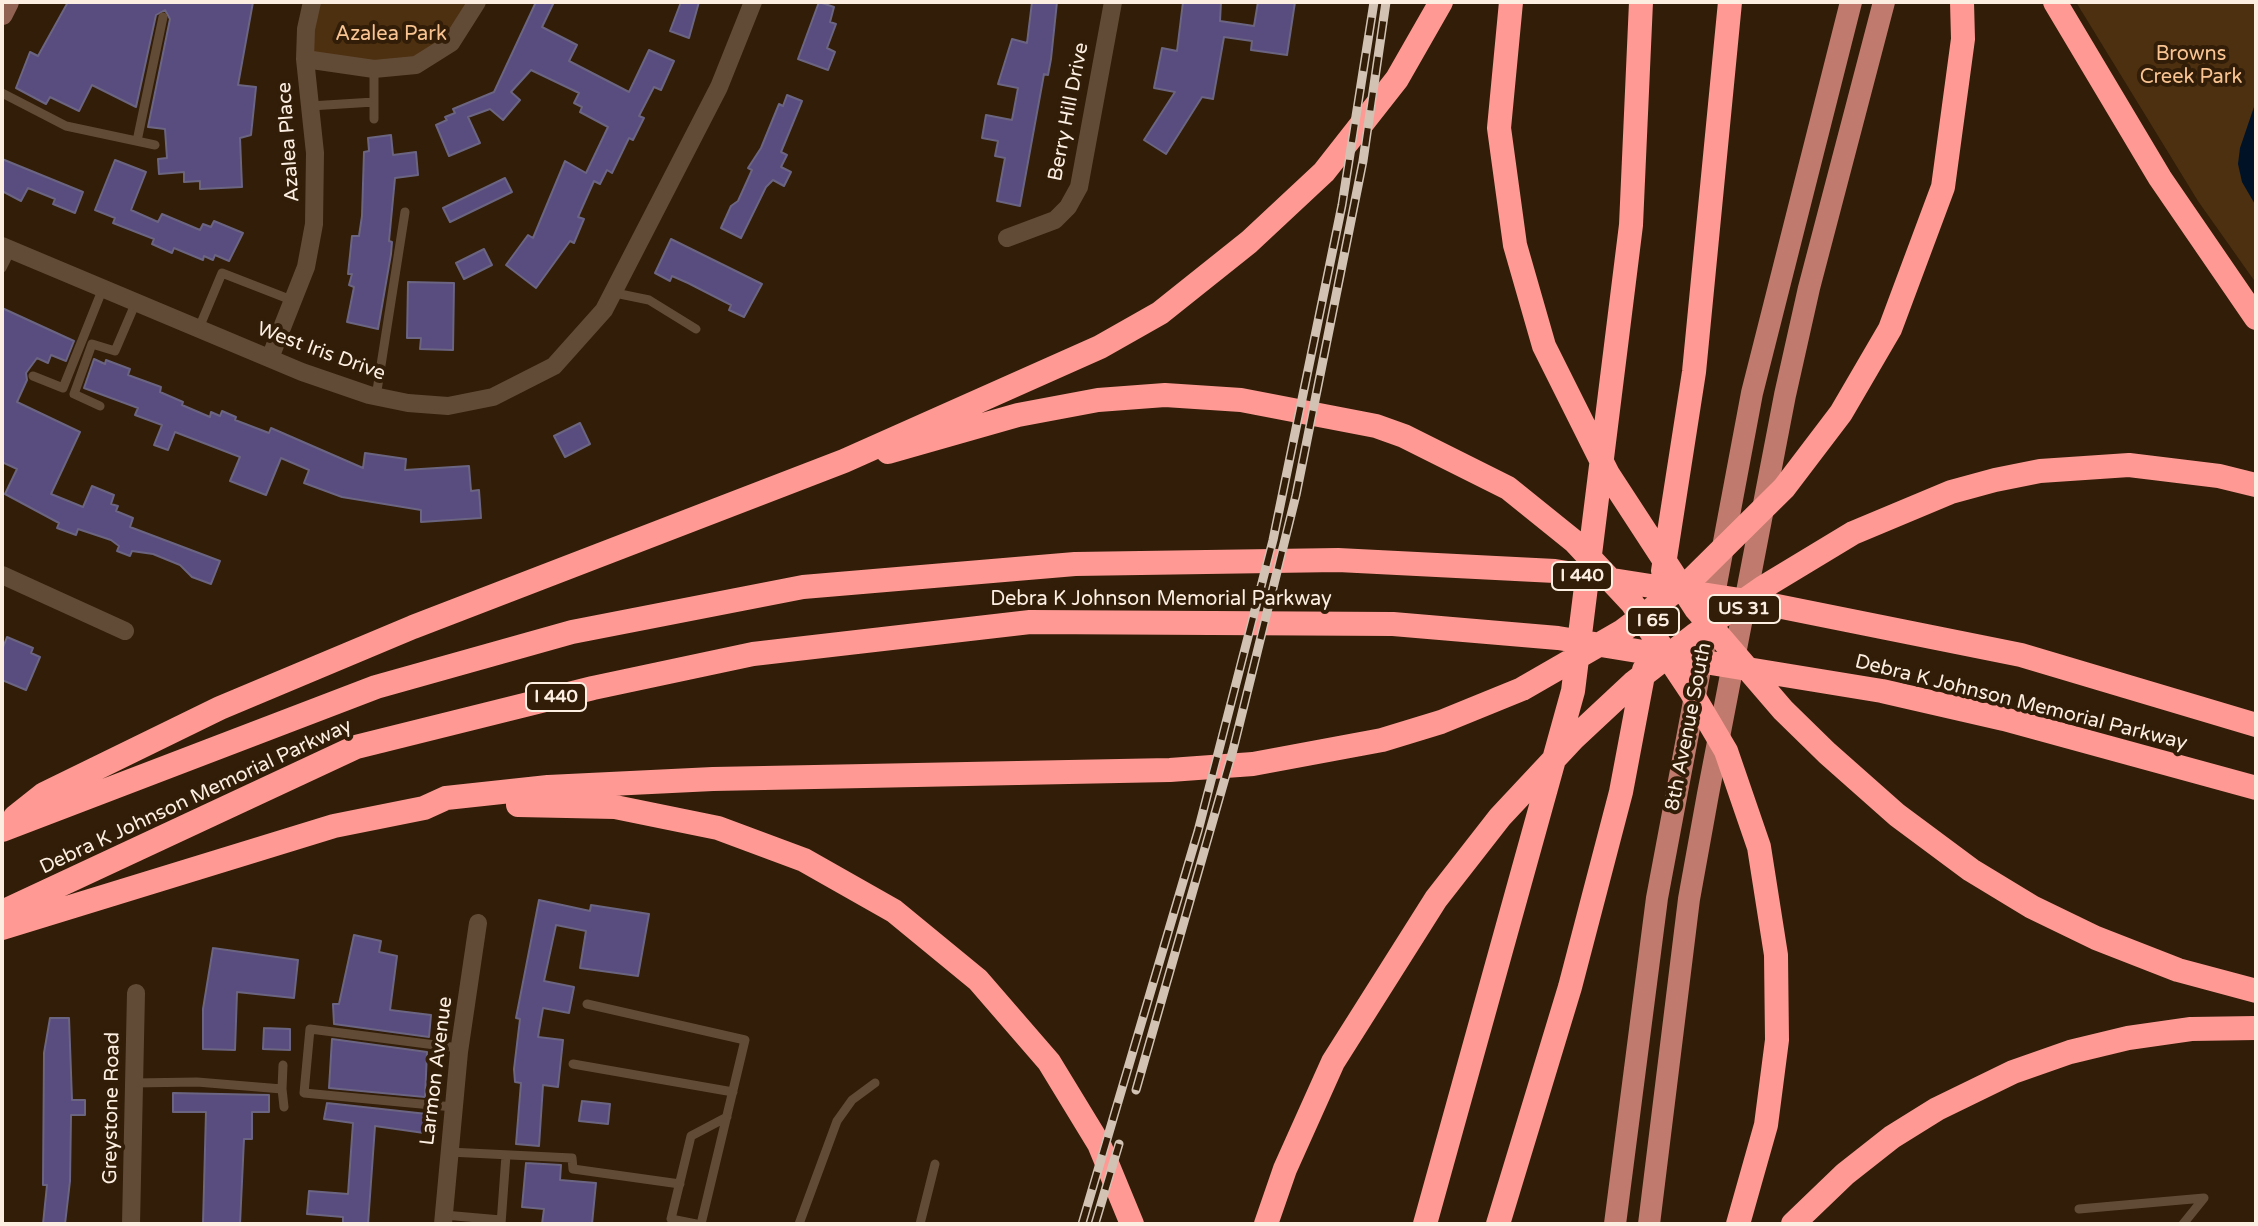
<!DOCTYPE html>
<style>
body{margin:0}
#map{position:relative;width:2258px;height:1226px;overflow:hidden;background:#311d08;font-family:"Varela Round",sans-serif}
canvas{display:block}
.frame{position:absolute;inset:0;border:4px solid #fceee1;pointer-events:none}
</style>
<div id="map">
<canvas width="2258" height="1226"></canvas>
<div class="frame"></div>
</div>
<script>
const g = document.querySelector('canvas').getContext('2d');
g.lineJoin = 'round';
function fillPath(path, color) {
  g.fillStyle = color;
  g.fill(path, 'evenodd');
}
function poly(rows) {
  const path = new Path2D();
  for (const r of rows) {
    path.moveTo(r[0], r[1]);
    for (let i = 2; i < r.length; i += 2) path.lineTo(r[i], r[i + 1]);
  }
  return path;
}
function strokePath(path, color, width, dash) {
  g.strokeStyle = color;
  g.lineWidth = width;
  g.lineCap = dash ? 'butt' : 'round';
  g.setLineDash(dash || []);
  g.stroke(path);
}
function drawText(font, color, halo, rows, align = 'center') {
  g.font = font + ' "Varela Round",sans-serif';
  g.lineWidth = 8;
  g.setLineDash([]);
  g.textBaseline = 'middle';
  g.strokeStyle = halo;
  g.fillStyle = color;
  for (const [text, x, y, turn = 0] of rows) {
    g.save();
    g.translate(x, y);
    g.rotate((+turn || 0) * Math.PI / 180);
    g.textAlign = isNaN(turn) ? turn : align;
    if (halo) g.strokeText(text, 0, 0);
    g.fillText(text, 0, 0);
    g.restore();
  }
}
fillPath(poly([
 [312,2,477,2,426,61,305,59],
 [2076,2,2256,2,2256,283,2198,201]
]), '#4d3010');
fillPath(poly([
 [2256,101,2256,206,2242,182,2238,164,2240,148]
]), '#001225');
const building = poly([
 [68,2,253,2,238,85,256,87,251,135,240,138,242,187,200,189,200,181,184,182,184,172,159,174,158,159,167,158,165,129,148,127,170,19,165,10,156,15,136,107,92,85,79,111,50,97,46,104,16,88,30,52,38,56,68,2],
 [536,2,554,2,542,27,577,45,569,61,629,92,649,50,674,61,661,90,654,87,639,116,644,118,633,140,629,138,612,173,607,170,600,184,594,181,578,217,584,219,574,243,570,241,536,288,506,265,528,235,533,238,565,161,586,173,608,127,580,112,582,107,574,103,579,93,531,70,511,92,520,100,503,120,490,109,468,117,480,143,449,156,436,125,447,120,445,117,455,113,453,109,494,92,536,2],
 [681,2,699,2,689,38,670,31,681,2],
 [819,2,834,7,830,22,836,24,827,48,835,52,828,70,798,59,819,2],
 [1032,2,1057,2,1051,59,1048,75,1044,74,1020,206,997,201,1005,158,995,156,998,141,982,138,986,115,1012,120,1018,88,998,84,1012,39,1027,43,1032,2],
 [1183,2,1221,2,1220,21,1254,26,1258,2,1295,2,1287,55,1251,50,1252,41,1224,37,1213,99,1202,97,1166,154,1144,140,1175,92,1154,88,1162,48,1177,51,1183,2],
 [787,95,802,101,781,152,787,155,781,167,791,172,784,186,773,180,766,187,741,238,721,228,731,206,738,201,752,170,748,168,761,148,779,104,783,106,787,95],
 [391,135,393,155,416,152,418,175,395,178,389,241,392,242,391,254,378,329,347,322,354,287,349,285,352,274,348,274,352,236,359,236,362,216,364,152,369,151,368,138,391,135],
 [2,159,83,192,75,213,53,204,55,199,28,188,21,201,2,191,2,159],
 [115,160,146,172,131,210,158,222,162,214,200,230,203,224,211,227,214,221,243,233,229,261,215,255,213,260,204,256,203,260,174,248,172,253,152,244,154,239,113,223,115,218,95,210,115,160],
 [505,178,512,192,450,222,443,208,505,178],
 [671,239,762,284,744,317,729,310,731,305,688,283,672,276,670,281,655,273,671,239],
 [484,249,492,265,464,279,456,263,484,249],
 [408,282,454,283,453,350,420,349,421,338,407,338,408,282],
 [2,308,74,341,66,361,51,355,48,363,37,358,26,373,27,380,17,402,80,432,51,494,83,507,92,486,114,495,111,504,118,506,116,511,133,518,130,527,220,561,211,584,192,577,180,565,153,554,132,551,130,556,117,551,119,546,111,540,78,529,76,535,57,528,59,523,5,494,17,469,2,462,2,308],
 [94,359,105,364,106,360,130,369,128,375,161,387,160,392,183,402,182,405,210,417,211,412,220,416,222,411,236,417,235,420,269,433,271,428,363,468,365,453,406,459,405,470,469,466,471,491,479,490,481,518,421,522,421,510,342,497,304,483,309,470,281,458,266,495,230,481,240,457,175,432,168,450,154,445,162,425,135,415,138,408,84,388,94,359],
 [580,423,590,444,565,457,554,436,580,423],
 [7,637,33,648,31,653,40,657,26,690,2,680,2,650,7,637],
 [539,900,590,911,591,905,649,914,638,976,580,968,586,931,556,925,544,981,574,987,569,1013,543,1008,538,1037,563,1040,558,1087,543,1085,539,1146,516,1144,521,1083,515,1082,514,1069,520,1019,516,1018,539,900],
 [354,935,381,941,379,952,397,956,390,1010,431,1015,429,1037,334,1024,333,1004,339,1004,354,935],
 [213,948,298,960,294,998,237,992,235,1050,203,1049,203,1009,213,948],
 [50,1018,69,1018,72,1100,85,1100,85,1115,71,1115,70,1181,65,1224,43,1224,47,1185,43,1185,44,1053,50,1018],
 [264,1028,290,1029,290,1050,263,1049,264,1028],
 [332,1039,427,1052,425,1097,329,1088,332,1039],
 [173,1093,269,1095,269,1112,252,1112,252,1139,244,1139,240,1224,203,1224,206,1112,173,1112,173,1093],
 [582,1101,610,1104,608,1124,579,1121,582,1101],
 [327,1103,427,1114,424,1133,375,1126,368,1224,343,1224,343,1217,307,1214,309,1191,348,1194,353,1123,324,1119,327,1103],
 [526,1163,561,1165,560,1180,596,1183,592,1224,542,1224,544,1209,522,1207,526,1163]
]);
fillPath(building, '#594c7e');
strokePath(building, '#6b6582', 2);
strokePath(poly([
 [374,69,374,119],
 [2,93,66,126,155,145],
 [310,106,374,102],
 [137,141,163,17],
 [2,268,11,250],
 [615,293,649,300,696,329],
 [199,328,222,273,294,301],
 [33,376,63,388,103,288],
 [376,397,405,212],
 [100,406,74,394,92,344,115,351,136,302],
 [587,1004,745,1040,701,1224],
 [573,1064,733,1092],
 [134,1083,197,1082,282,1089,284,1107],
 [282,1089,283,1065],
 [453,1107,304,1093,310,1029,459,1048],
 [449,1152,572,1158,573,1169,680,1184],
 [2079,1209,2204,1198,2183,1224],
 [444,1215,501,1220],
 [501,1224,506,1155],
 [696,1224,671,1219,691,1136,727,1117],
 [799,1224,837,1121,852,1100,875,1083],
 [920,1224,935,1164]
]), '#624b36', 9);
strokePath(poly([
 [305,59,374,69,416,65,451,43,477,2],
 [1007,238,1055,220,1068,207,1079,187,1113,2],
 [2,246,302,372,369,395,408,403,448,406,493,397,554,366,604,310,719,87,753,2],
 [270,358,306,267,314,224,315,153,305,59,306,29,312,2],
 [2,575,125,631],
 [131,1224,136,993],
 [443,1224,459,1052,478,923]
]), '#624b36', 18);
strokePath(poly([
 [2,14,8,2]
]), '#916252', 22);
strokePath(poly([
 [1615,1224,1657,898,1752,393,1851,2],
 [1649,1224,1689,899,1708,794,1785,395,1809,288,1884,2]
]), '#c07a6e', 22);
strokePath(poly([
 [1511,2,1499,128,1515,245,1544,346,1608,474,1696,609,1783,710,1827,753,1897,815,1971,870,2032,907,2096,938,2178,970,2256,991],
 [2055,2,2160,178,2256,318],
 [888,452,1018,415,1098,400,1165,395,1241,400,1376,426,1404,436,1508,488,1575,542,1632,603,1690,690,1726,751,1759,847,1776,955,1777,1040,1766,1125,1738,1224],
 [1663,571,1694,372,1730,2],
 [518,805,615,807,718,828,804,860,894,911,978,980,1049,1062,1099,1144,1132,1224],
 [15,817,44,794,220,708,413,627,844,461,1100,347,1160,313,1249,242,1324,172,1397,79,1441,2],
 [2,830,376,687,572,632,803,587,1075,564,1338,560,1555,571,1772,605,2021,655,2256,725],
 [2,912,356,747,593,688,753,654,1030,622,1393,624,1558,638,1882,691,2004,719,2256,788],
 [2,928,334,826,424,808,446,798,548,787,713,779,1170,770,1253,764,1382,740,1441,722,1522,689,1621,632,1693,578,1784,488,1841,413,1890,329,1943,187,1963,39,1962,2],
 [1266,1224,1285,1169,1333,1062,1436,899,1500,817,1573,739,1633,683,1696,634,1762,588,1853,533,1951,492,1995,480,2040,471,2129,465,2219,476,2256,485],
 [1425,1224,1573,691,1631,225,1641,2],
 [1498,1224,1570,987,1621,792,1644,670],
 [1793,1224,1845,1174,1892,1137,1937,1109,2013,1072,2070,1052,2128,1038,2191,1029,2256,1028]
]), '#fe9993', 24);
const rail = poly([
 [1136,1090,1233,750,1296,495,1363,161,1386,2],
 [1082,1224,1198,831,1273,540,1342,205,1374,2],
 [1095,1224,1119,1144]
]);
strokePath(rail, '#d1c2b3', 9);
strokePath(rail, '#311d08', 6, [18]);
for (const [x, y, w] of [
 [1582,576,60],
 [1744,609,72],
 [1653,621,52],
 [556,697,60]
]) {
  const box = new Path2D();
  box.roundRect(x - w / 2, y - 14, w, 28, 6);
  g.fillStyle = '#311d08';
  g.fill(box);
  strokePath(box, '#fceee1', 2);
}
drawText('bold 18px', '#fceee1', null, [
 ["I 440",1582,576],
 ["US 31",1744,609],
 ["I 65",1653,621],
 ["I 440",556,697]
]);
drawText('20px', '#f9c492', '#311d08', [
 ["Azalea Park",391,35],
 ["Browns",2191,55],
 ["Creek Park",2191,78]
]);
drawText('20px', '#fceee1', '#311d08', [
 ["Berry Hill Drive",1069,112,-79],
 ["Azalea Place",289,142,-94],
 ["West Iris Drive",321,352,20],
 ["Debra K Johnson Memorial Parkway",1161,600],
 ["Debra K Johnson Memorial Parkway",2021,703,14],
 ["8th Avenue South",1689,727,-79],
 ["Debra K Johnson Memorial Parkway",196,797,-25],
 ["Larmon Avenue",437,1071,-83],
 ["Greystone Road",112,1108,-89]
]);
</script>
